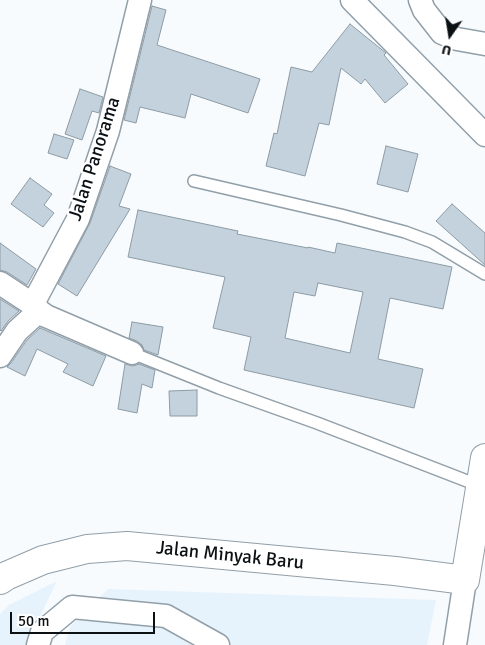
<!DOCTYPE html>
<style>
body{margin:0}
#map{position:relative;width:485px;height:645px;overflow:hidden;background:#f8fbfd;font-family:Signika,sans-serif}
canvas{display:block}
.north{position:absolute;left:425px;top:10px;width:50px;height:50px;-webkit-text-stroke:4px #fff;paint-order:stroke;rotate:193deg;font-size:14px;font-weight:700;line-height:20px;text-align:center;color:#0b1013}
.north::after{content:'';display:block;margin:auto;width:18px;height:22px;background:#0b1013;clip-path:polygon(50% 0,100% 100%,50% 72%,0 100%)}
.scale{position:absolute;left:10px;top:612px;width:145px;height:22px;box-sizing:border-box;border:2px solid #0b1013;border-top:0;padding-left:6px;font-size:15px;line-height:18px;white-space:nowrap;color:#0b1013;-webkit-text-stroke:4px #fff;paint-order:stroke}
</style>
<div id="map">
<canvas width="485" height="645"></canvas>
<div class="north">U</div>
<div class="scale">50 m</div>
</div>
<script>
const g = document.querySelector('canvas').getContext('2d');
g.lineJoin = 'round';
function fillPath(path, color) {
  g.fillStyle = color;
  g.fill(path, 'evenodd');
}
function poly(rows) {
  const path = new Path2D();
  for (const r of rows) {
    path.moveTo(r[0], r[1]);
    for (let i = 2; i < r.length; i += 2) path.lineTo(r[i], r[i + 1]);
  }
  return path;
}
function strokePath(path, color, width, dash) {
  g.strokeStyle = color;
  g.lineWidth = width;
  g.lineCap = dash ? 'butt' : 'round';
  g.setLineDash(dash || []);
  g.stroke(path);
}
function drawText(font, color, halo, rows, align = 'center') {
  g.font = font + ' Signika,sans-serif';
  g.lineWidth = 5;
  g.setLineDash([]);
  g.textBaseline = 'middle';
  g.strokeStyle = halo;
  g.fillStyle = color;
  for (const [text, x, y, turn = 0] of rows) {
    g.save();
    g.translate(x, y);
    g.rotate((+turn || 0) * Math.PI / 180);
    g.textAlign = isNaN(turn) ? turn : align;
    if (halo) g.strokeText(text, 0, 0);
    g.fillText(text, 0, 0);
    g.restore();
  }
}
fillPath(poly([
 [57,581,34,629,28,645,0,645,0,614,9,605],
 [108,589,436,600,427,645,65,645,70,627]
]), '#e6f3fd');
const building = poly([
 [152,6,166,10,157,45,260,79,248,113,191,94,185,118,140,107,136,123,124,120,152,6],
 [350,24,386,53,384,55,408,84,385,103,365,79,361,84,341,68,329,125,319,123,305,176,266,166,274,133,277,134,291,67,312,72,350,24],
 [80,89,103,97,99,113,92,111,82,140,65,134,80,89],
 [54,134,74,140,67,159,48,153,54,134],
 [386,146,418,154,408,192,377,184,386,146],
 [110,166,131,174,119,206,130,209,77,296,58,284,90,223,110,166],
 [30,178,52,194,44,205,54,213,43,227,11,204,30,178],
 [452,204,485,233,485,265,436,221,452,204],
 [138,210,238,231,237,234,308,248,308,247,335,253,337,243,452,267,443,309,390,298,378,359,423,369,414,408,244,370,251,337,213,328,225,277,128,257,138,210],
 [318,283,363,292,350,353,285,338,294,292,315,296,318,283],
 [0,243,36,269,27,285,7,272,0,270,0,243],
 [0,299,19,311,8,321,1,331,0,330,0,299],
 [132,322,163,327,158,355,144,350,142,345,137,341,129,338,132,322],
 [40,328,106,356,93,386,63,372,68,364,37,349,25,376,7,367,11,363,27,340,40,328],
 [125,364,133,366,139,364,155,370,152,388,142,384,137,413,118,409,125,364],
 [197,390,197,416,170,416,169,391,197,390]
]);
fillPath(building, '#c3d2dc');
strokePath(building, '#8d9ba5', 1);
const service = poly([
 [194,181,341,215,405,232,432,242,485,274],
 [132,353,219,388,317,423,480,486]
]);
const minor = poly([
 [352,0,485,135],
 [420,0,424,10,442,33,457,39,485,44],
 [0,283,35,306],
 [132,353,46,316,39,311,35,306,36,298,78,219,108,131,140,0],
 [0,356,17,331,39,311],
 [38,645,42,632,72,607,166,616,218,645],
 [455,645,465,580]
]);
const secondary = poly([
 [0,580,6,576,43,560,87,549,127,546,395,571,465,580,485,458]
]);
strokePath(service, '#919fa9', 14);
strokePath(minor, '#919fa9', 25);
strokePath(secondary, '#919fa9', 30);
strokePath(service, '#fff', 11);
strokePath(minor, '#fff', 22);
strokePath(secondary, '#fff', 28);
drawText('19px', '#0b1013', '#fff', [
 ["Jalan Panorama",95,159,-72],
 ["Jalan Minyak Baru",230,556,6]
]);
</script>
